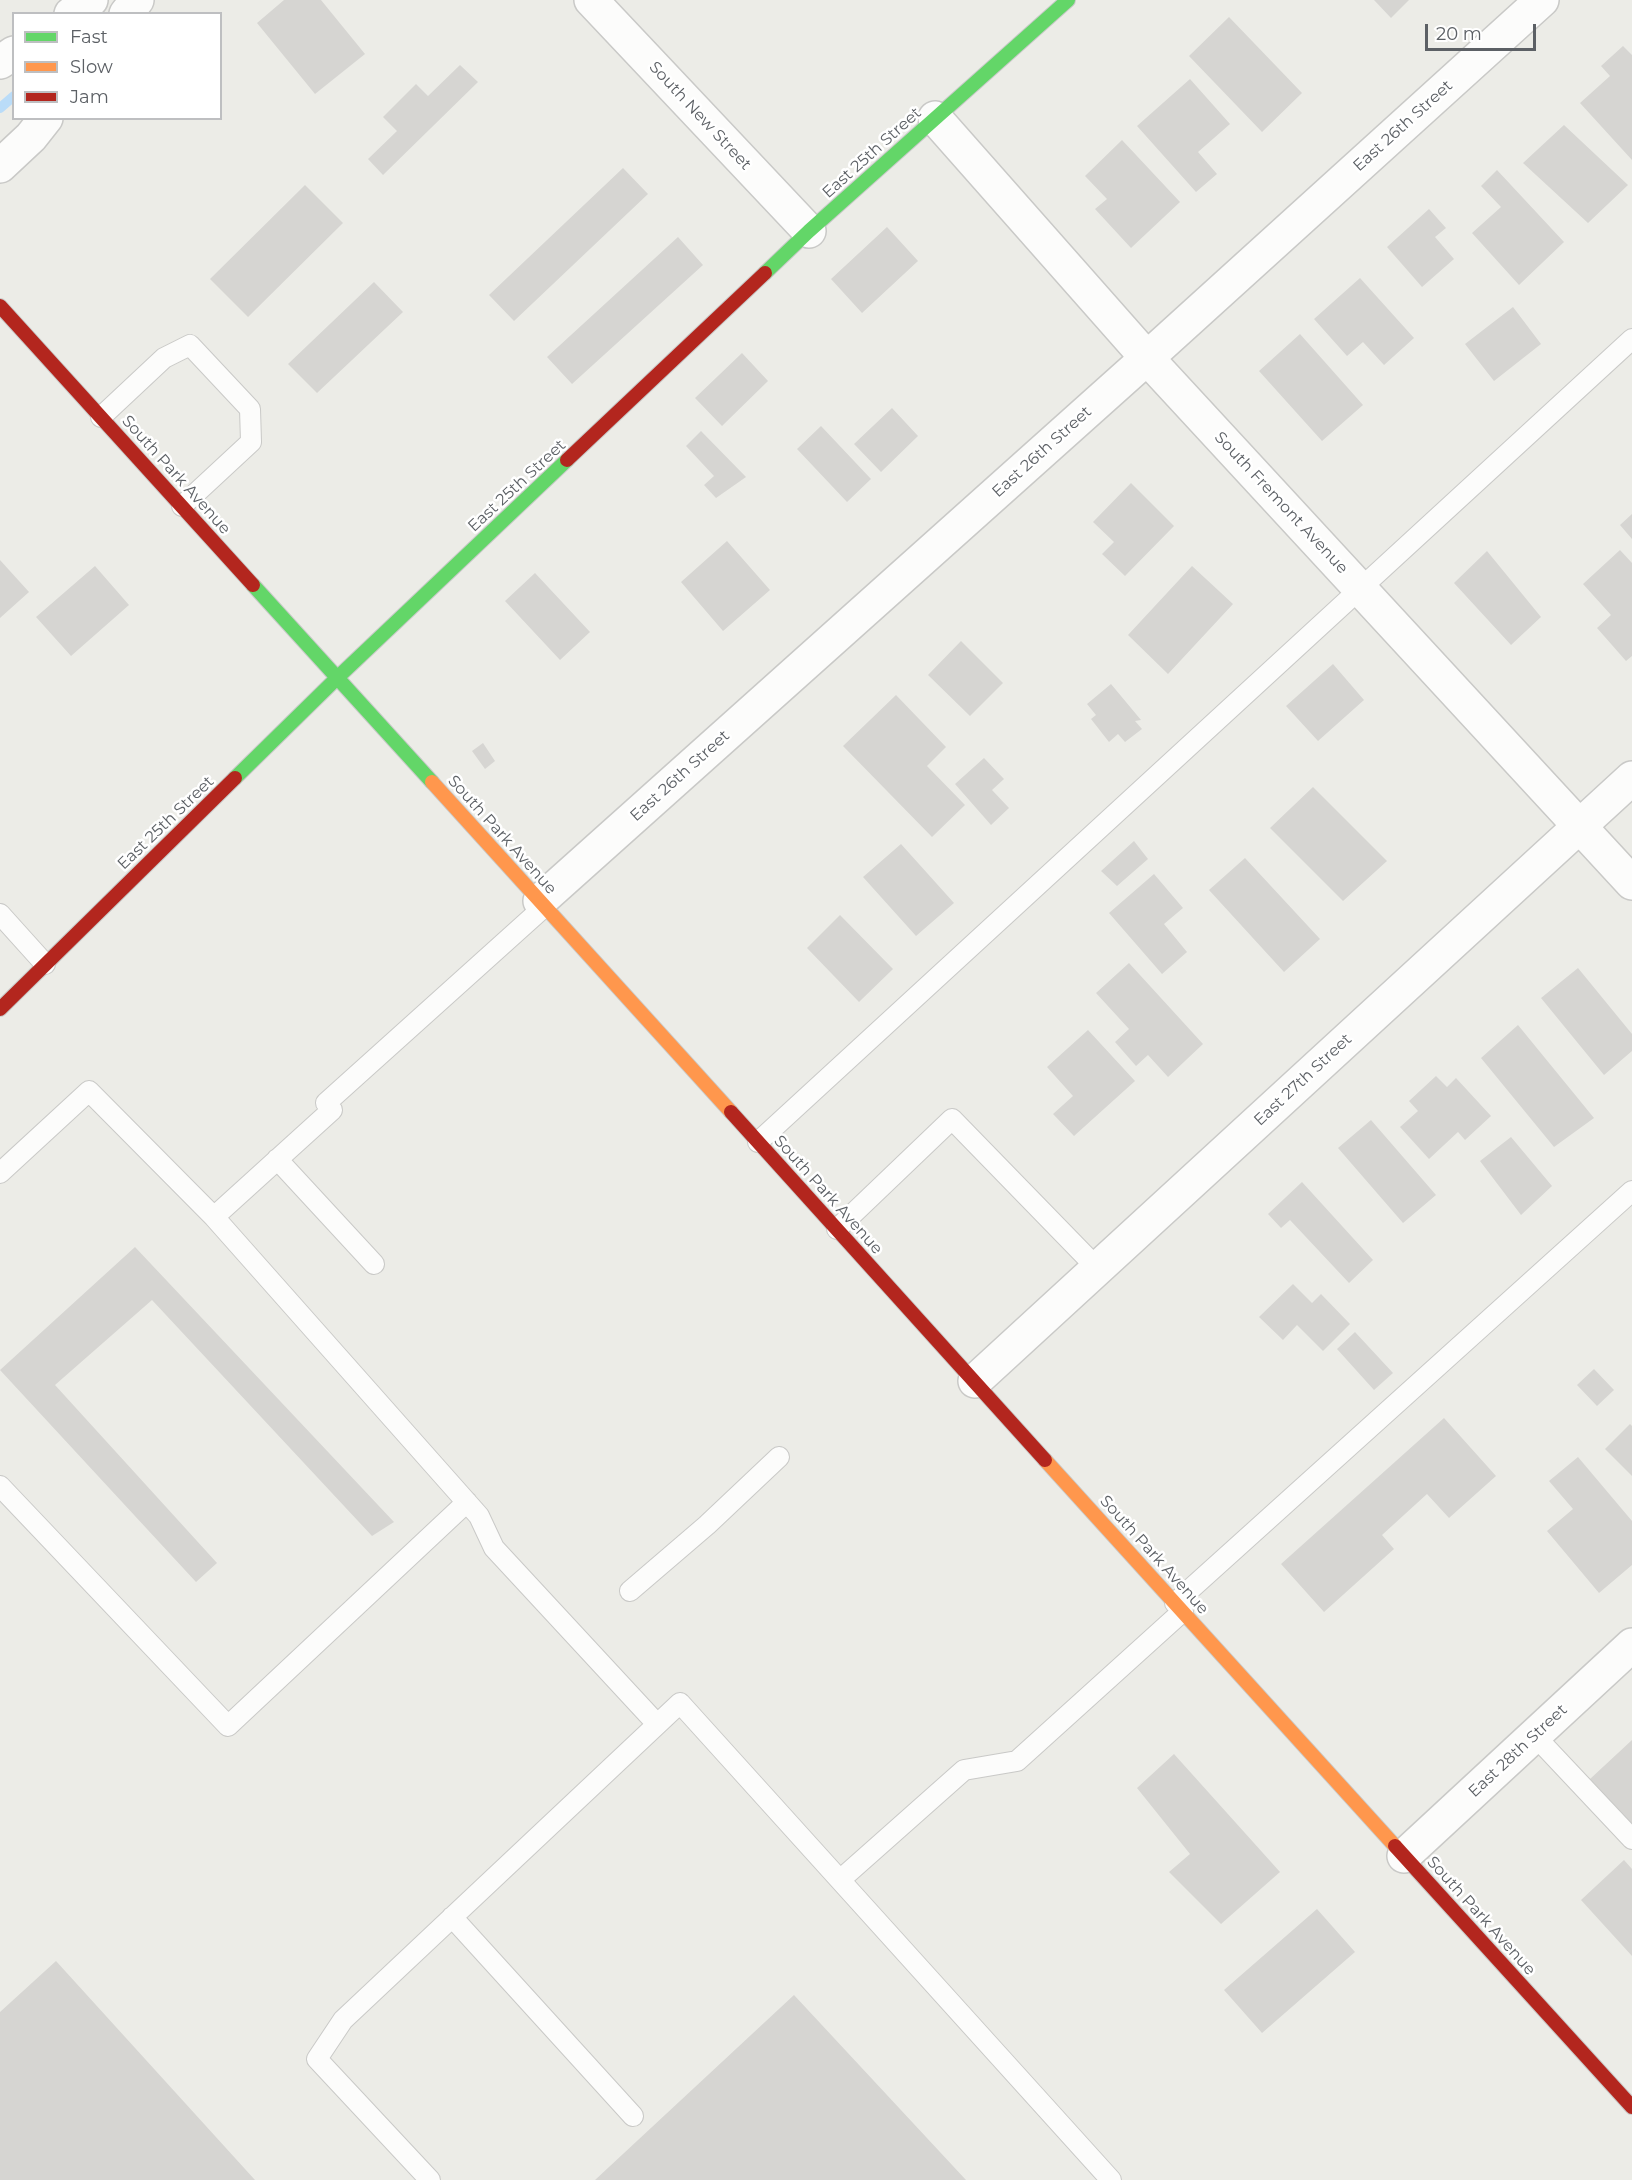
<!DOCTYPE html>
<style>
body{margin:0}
#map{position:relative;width:1632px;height:2180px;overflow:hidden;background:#ecece7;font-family:Montserrat,sans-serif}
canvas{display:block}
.legend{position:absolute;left:12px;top:12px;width:210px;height:108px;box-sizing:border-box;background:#fff;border:2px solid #bebfc1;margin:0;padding:8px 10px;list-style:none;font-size:18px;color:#5c6065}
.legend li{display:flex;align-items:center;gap:12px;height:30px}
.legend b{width:30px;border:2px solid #bebfc1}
.scale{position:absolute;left:1425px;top:24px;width:111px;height:27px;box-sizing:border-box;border:3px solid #5c6065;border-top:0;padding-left:8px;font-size:18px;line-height:21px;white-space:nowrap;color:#5c6065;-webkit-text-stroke:4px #fff;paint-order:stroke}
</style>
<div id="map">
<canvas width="1632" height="2180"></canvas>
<ul class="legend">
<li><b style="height:8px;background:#63d668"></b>Fast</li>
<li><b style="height:8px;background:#ff974d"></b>Slow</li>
<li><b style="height:8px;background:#b3261e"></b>Jam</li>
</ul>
<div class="scale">20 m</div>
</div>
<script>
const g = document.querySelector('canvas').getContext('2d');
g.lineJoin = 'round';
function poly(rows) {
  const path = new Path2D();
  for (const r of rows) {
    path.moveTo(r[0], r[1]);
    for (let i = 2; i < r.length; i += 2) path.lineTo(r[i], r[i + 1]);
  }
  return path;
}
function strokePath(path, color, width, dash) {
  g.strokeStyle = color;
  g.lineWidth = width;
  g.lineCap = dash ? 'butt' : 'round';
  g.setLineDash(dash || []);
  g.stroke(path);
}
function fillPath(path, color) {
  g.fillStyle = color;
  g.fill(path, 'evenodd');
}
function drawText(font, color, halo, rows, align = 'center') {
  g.font = font + ' Montserrat,sans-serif';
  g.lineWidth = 5;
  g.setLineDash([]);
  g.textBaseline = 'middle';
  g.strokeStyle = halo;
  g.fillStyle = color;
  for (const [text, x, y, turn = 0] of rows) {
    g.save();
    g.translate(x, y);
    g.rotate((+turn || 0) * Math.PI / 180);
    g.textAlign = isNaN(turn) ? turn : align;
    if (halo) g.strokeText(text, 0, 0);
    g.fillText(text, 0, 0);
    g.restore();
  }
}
strokePath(poly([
 [0,108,14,96]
]), '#badcf8', 10);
fillPath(poly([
 [284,0,321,0,365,54,315,94,257,23],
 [1374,0,1409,0,1391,18],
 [1229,17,1302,93,1262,132,1189,56],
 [1623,46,1632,55,1632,160,1580,103,1610,76,1601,66],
 [460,65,478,82,383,175,368,159,397,131,383,117,416,84,428,96],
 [1190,79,1230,124,1198,152,1217,174,1196,192,1137,126],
 [1564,125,1628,185,1588,223,1523,163],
 [1122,140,1180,202,1131,248,1095,209,1107,199,1085,176],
 [623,168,648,194,514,321,489,295],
 [1497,170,1564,242,1519,285,1472,233,1501,207,1481,186],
 [305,185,343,223,248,317,210,279],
 [1429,209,1446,228,1435,237,1454,259,1422,287,1387,247],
 [887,227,918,261,862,313,831,279],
 [678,237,703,265,572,384,547,357],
 [1360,278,1414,338,1384,365,1363,342,1347,356,1314,319],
 [374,282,403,312,317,393,288,364],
 [1513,307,1541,344,1494,381,1465,344],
 [1300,334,1363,405,1322,441,1259,371],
 [742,353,768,381,722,426,695,398],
 [892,408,918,436,881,472,854,444],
 [821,426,871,479,847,502,797,449],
 [701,431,746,477,716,498,704,485,714,476,686,446],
 [1131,483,1174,526,1125,576,1102,554,1114,542,1093,522],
 [1632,514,1632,539,1620,525],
 [727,541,770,590,723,631,681,582],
 [1620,550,1632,563,1632,656,1626,661,1597,628,1611,615,1583,584],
 [1487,551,1541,617,1511,645,1454,583],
 [0,560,29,592,0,618],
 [95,566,129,605,71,656,36,617],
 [1192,566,1233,604,1168,674,1128,635],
 [535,573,590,632,560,660,505,601],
 [961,641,1003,683,970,716,928,675],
 [1333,664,1364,700,1318,741,1286,706],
 [1111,684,1141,720,1135,721,1142,729,1125,742,1118,734,1109,742,1091,719,1096,715,1087,704],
 [896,695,946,747,927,766,965,805,932,837,843,746],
 [483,743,495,761,485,769,472,751],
 [984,758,1004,779,992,790,1009,808,991,825,955,784],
 [1313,787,1387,861,1343,901,1270,828],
 [1134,841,1148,859,1117,886,1101,871],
 [901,844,954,903,916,936,863,877],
 [1245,858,1320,939,1284,972,1209,890],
 [1154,874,1183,908,1164,924,1187,952,1162,974,1109,913],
 [840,915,893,969,859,1002,807,948],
 [1129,963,1203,1044,1168,1077,1148,1055,1136,1066,1115,1042,1129,1029,1096,993],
 [1578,968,1632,1034,1632,1051,1604,1075,1541,998],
 [1518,1025,1594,1118,1554,1147,1481,1058],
 [1088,1030,1135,1081,1074,1136,1053,1114,1073,1096,1047,1067],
 [1436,1076,1447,1087,1456,1078,1491,1116,1465,1140,1458,1132,1429,1159,1400,1127,1418,1111,1409,1101],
 [1371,1120,1436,1195,1403,1223,1338,1148],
 [1511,1137,1552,1186,1521,1215,1480,1161],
 [1302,1182,1373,1260,1349,1283,1290,1220,1281,1228,1268,1214],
 [135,1247,394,1522,372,1536,152,1300,55,1385,217,1563,196,1582,0,1370],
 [1293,1284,1312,1303,1321,1294,1350,1324,1323,1351,1297,1325,1283,1340,1259,1317],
 [1355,1332,1393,1373,1374,1390,1337,1349],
 [1594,1369,1614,1390,1597,1406,1577,1385],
 [1444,1418,1496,1476,1449,1518,1427,1494,1382,1535,1394,1549,1324,1612,1281,1564],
 [1630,1424,1632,1426,1632,1476,1605,1449],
 [1578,1457,1632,1521,1632,1565,1599,1593,1547,1531,1573,1509,1549,1481],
 [1632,1740,1632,1825,1590,1779],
 [1174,1754,1280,1872,1221,1924,1169,1872,1190,1854,1137,1788],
 [1624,1860,1632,1869,1632,1956,1581,1900],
 [1317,1909,1355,1952,1262,2033,1224,1990],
 [56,1961,255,2180,0,2180,0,2012],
 [794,1995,966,2180,595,2180]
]), '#d6d5d2');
const lane = poly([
 [101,417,164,358,190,345,250,409,251,442,182,506],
 [0,914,45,964],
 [326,1103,545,906],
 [332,1110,214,1217,479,1516,494,1548,657,1724],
 [758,1142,1632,339],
 [277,1159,374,1264],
 [0,1173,89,1091,214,1217],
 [837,1229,952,1119,1098,1269],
 [0,1486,228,1726,467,1502],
 [630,1591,707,1525,779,1457],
 [1175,1603,1632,1191],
 [1535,1736,1632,1839],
 [840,1880,964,1770,1017,1761,1183,1611],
 [452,1917,633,2116],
 [430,2180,317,2059,343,2020,680,1703,1111,2180]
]);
const street = poly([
 [591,0,809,231],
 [71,14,91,0],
 [126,14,137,0],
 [0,62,14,53],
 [935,118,1147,358,1632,883],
 [0,166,31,137,46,118],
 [540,901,1147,358,1542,0],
 [975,1381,1632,778],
 [1404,1856,1632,1645]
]);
const fast = poly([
 [765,273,809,231,1068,0],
 [253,585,432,782],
 [235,778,337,678,567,460]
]);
const slow = poly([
 [432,782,731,1112],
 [1045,1460,1395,1846]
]);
const jam = poly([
 [0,306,253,585],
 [567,460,765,273],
 [0,1009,235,778],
 [731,1112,1045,1460],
 [1395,1846,1632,2107]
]);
strokePath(lane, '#c9c9c7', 22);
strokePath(street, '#c9c9c7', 36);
strokePath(fast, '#c9cac9', 16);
strokePath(slow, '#c9cac9', 16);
strokePath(jam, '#c9cac9', 16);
strokePath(lane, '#fcfcfb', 20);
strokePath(street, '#fcfcfb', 33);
strokePath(fast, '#63d668', 14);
strokePath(slow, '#ff974d', 14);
strokePath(jam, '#b3261e', 14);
drawText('16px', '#5c6065', '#fff', [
 ["South New Street",700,116,47],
 ["East 26th Street",1403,126,-42],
 ["East 25th Street",872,153,-42],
 ["East 26th Street",1042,452,-42],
 ["South Park Avenue",176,475,48],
 ["East 25th Street",517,486,-43],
 ["South Fremont Avenue",1281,503,47],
 ["East 26th Street",680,776,-42],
 ["East 25th Street",166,823,-44],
 ["South Park Avenue",502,835,48],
 ["East 27th Street",1303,1080,-43],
 ["South Park Avenue",828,1195,48],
 ["South Park Avenue",1154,1555,48],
 ["East 28th Street",1518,1751,-43],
 ["South Park Avenue",1481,1916,48]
]);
</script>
